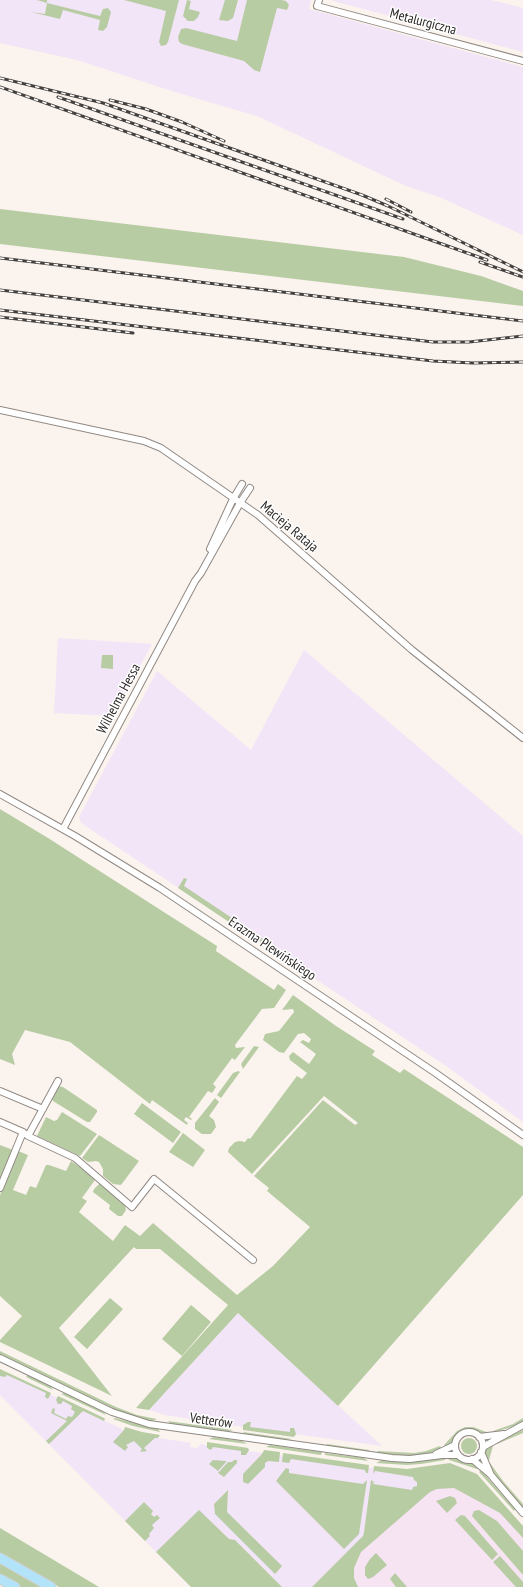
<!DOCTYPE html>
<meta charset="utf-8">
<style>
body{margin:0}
canvas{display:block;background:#fbf3ed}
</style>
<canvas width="523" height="1587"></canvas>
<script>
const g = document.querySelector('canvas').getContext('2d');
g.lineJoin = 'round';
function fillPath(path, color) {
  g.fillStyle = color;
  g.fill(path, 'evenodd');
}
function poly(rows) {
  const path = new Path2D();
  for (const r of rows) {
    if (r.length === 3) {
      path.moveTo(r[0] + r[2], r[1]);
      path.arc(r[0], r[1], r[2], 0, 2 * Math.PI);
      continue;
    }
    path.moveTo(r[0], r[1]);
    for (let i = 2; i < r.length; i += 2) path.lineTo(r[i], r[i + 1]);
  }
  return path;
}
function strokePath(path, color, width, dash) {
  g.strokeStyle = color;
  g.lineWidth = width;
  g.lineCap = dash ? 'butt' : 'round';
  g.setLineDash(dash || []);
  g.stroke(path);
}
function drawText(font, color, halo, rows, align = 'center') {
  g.font = font + ' "PT Sans Narrow",sans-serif';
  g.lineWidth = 3;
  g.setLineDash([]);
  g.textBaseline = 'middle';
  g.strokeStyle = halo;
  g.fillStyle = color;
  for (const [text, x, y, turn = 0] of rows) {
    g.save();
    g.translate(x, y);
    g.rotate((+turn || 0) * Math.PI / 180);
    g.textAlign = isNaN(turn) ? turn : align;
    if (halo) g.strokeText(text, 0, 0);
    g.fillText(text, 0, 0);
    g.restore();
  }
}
fillPath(poly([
 [441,1478,502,1509,523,1531,523,1587,316,1587]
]), '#f7e4f3');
fillPath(poly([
 [0,0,311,0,309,9,523,67,523,235,439,197,406,186,257,116,178,93,77,60,0,43],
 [330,0,491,0,523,8,523,52],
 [58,638,152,644,113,716,54,713],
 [304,650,523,836,523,1122,446,1066,81,823,79,817,157,671,251,750],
 [238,1313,382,1446,243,1427,165,1415,149,1410],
 [6,1373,132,1434,191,1443,190,1447,197,1448,201,1444,205,1445,430,1476,316,1587,191,1587,0,1395,0,1375]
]), '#f3e5f8');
fillPath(poly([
 [37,0,47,0,47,3,100,16,103,9,108,8,111,12,107,27,103,31,98,30,100,20,63,10,60,19,31,12,45,14,47,3],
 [124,0,179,0,168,42,166,45,161,46,159,42,166,11],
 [187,0,191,1,189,9,200,12,198,17,194,21,188,21,183,16],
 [225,0,238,0,233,18,228,21,219,20],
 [247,0,281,0,286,1,289,5,287,10,277,8,260,72,254,70,244,61,182,44,179,42,178,37,180,32,181,29,186,28,237,41],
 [0,209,404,257,481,276,523,291,523,306,0,244],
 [102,655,113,655,113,669,101,668],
 [0,809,48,838,217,946,216,951,274,990,278,984,286,990,274,1008,262,1009,235,1045,236,1048,245,1047,235,1060,232,1058,213,1084,216,1087,212,1093,208,1091,189,1117,192,1119,191,1120,186,1117,184,1120,188,1123,187,1125,152,1100,150,1104,70,1042,25,1030,12,1054,15,1065,0,1059],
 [184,878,187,879,184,886,238,922,235,926,178,888],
 [252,932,272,945,270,948,250,935],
 [293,995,336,1026,375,1051,372,1055,400,1073,404,1069,523,1147,523,1195,338,1406,238,1313,149,1410,136,1408,228,1305,160,1249,136,1249,134,1247,59,1328,112,1396,0,1342,0,1340,22,1316,0,1296,0,1195,18,1151,28,1155,13,1190,26,1195,30,1186,36,1188,46,1165,49,1165,66,1171,71,1161,91,1175,95,1180,82,1198,87,1201,79,1212,113,1241,125,1225,140,1236,153,1223,237,1295,273,1266,310,1227,267,1191,269,1188,254,1176,323,1100,355,1125,358,1123,324,1096,252,1174,228,1152,229,1148,235,1142,240,1141,245,1142,248,1138,250,1139,297,1076,302,1079,307,1073,290,1060,289,1056,293,1052,309,1064,316,1054,300,1042,303,1040,309,1043,311,1039,304,1033,298,1034,284,1053,279,1052,263,1040,265,1034,279,1031,294,1012,293,1009,282,1010],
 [254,1046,259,1047,243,1069,241,1064],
 [238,1071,240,1072,221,1098,217,1095,233,1073],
 [58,1086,63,1087,97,1110,97,1112,90,1122,87,1122,53,1101,51,1097],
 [215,1098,219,1102,209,1116,214,1120,216,1127,211,1134,202,1134,195,1129,195,1123],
 [142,1103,181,1132,173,1143,134,1114],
 [62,1112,97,1134,80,1156,37,1136,46,1117,54,1121,57,1120],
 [183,1133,205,1150,193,1167,169,1152],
 [99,1135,139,1161,121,1185,113,1184,103,1176,103,1169,99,1162,96,1161,88,1162,82,1158],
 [0,1145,13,1150,0,1182],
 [100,1183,125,1205,126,1210,122,1216,118,1216,109,1209,110,1205,93,1192,94,1189],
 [110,1298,123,1309,87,1349,74,1337],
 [191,1305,211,1322,182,1356,162,1339],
 [0,1351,116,1407,137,1415,157,1419,152,1421,143,1419,118,1411,0,1354],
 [0,1369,51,1393,48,1399,45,1397,46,1393,7,1375,5,1377,0,1376],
 [28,1375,50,1385,53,1390,26,1377],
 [65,1393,103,1411,106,1415,61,1394],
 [58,1396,104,1418,105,1419,104,1421,83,1411,49,1444,46,1441,67,1421,51,1413,53,1408,55,1409,54,1413,66,1419,68,1416,72,1417,75,1412,71,1409,72,1406,63,1401,61,1404,58,1404,56,1400],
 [115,1418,158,1429,160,1432,133,1426,113,1419],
 [523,1418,523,1421,514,1426,493,1433,493,1431,513,1424],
 [168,1421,233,1430,226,1432,171,1424],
 [248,1422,251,1422,250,1427,290,1432,290,1428,294,1428,296,1434,294,1437,243,1430,243,1425],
 [125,1427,142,1432,160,1435,158,1438,155,1438,144,1448,147,1451,140,1452,142,1449,134,1441,126,1445,128,1447,125,1451,113,1442,124,1430],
 [465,1427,473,1427,489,1433,484,1434,472,1429,463,1429,456,1435,450,1445,445,1447,444,1445,457,1431],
 [523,1430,523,1433,497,1444,496,1442],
 [243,1432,292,1439,285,1440,246,1435],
 [214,1437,242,1441,247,1444,209,1439],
 [469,1446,8],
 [207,1442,248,1448,249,1450,246,1455,241,1455,241,1451,213,1447,211,1450,207,1448],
 [327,1444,369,1450,369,1452,326,1446],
 [492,1444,493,1446,489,1460,487,1461,485,1453,487,1448],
 [270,1445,322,1452,321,1455,266,1447],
 [440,1446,442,1449,428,1454,415,1455,396,1456,377,1454,378,1451,414,1453,426,1451],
 [264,1450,280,1452,279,1462,268,1461,265,1463,265,1467,248,1484,243,1482,243,1474,262,1454],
 [283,1453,369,1465,368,1473,366,1473,365,1470,291,1459,289,1463,282,1462],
 [325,1453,364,1458,368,1461,325,1455],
 [445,1457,445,1460,421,1464,407,1465,376,1463,382,1460,412,1462],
 [448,1457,454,1457,464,1463,475,1464,479,1467,477,1469,449,1460],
 [213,1460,226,1461,226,1462,218,1471,209,1464],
 [234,1460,237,1460,237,1463,224,1477,218,1473,228,1462,232,1462],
 [450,1463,477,1474,523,1526,523,1538,500,1513,454,1488,437,1489,430,1492,361,1552,354,1568,354,1578,358,1587,312,1587,363,1536,364,1532,371,1480,374,1482,373,1484,412,1490,413,1487,417,1486,417,1482,414,1480,413,1477,375,1471,373,1474,374,1466,407,1469],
 [490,1463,503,1481,523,1504,523,1508,499,1480,489,1465],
 [286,1468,289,1469,289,1473,363,1484,367,1480,359,1534,344,1549,276,1481],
 [481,1470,515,1509,514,1511,479,1472],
 [228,1490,227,1512,282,1566,275,1574,215,1514,214,1504],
 [450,1496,455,1498,457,1503,447,1513,436,1501],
 [144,1502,153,1511,151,1514,154,1517,157,1515,160,1518,152,1525,154,1528,149,1534,150,1536,145,1541,125,1521],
 [199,1510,229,1539,235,1540,282,1587,191,1587,156,1552],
 [479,1510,497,1521,523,1551,523,1575,472,1516,474,1511],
 [461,1515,465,1516,498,1554,492,1560,455,1520],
 [0,1528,99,1587,59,1587,0,1553],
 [376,1553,387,1565,373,1577,368,1579,365,1575,365,1567,370,1559],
 [500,1556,523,1582,523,1587,516,1587,493,1562],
 [0,1561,46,1587,21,1587,0,1575],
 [395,1573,407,1587,396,1587,390,1579]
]), '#b8cca4');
const street = poly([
 [319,0,317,6,523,61],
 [0,410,144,441,161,448,258,515,412,650,523,738],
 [210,549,233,499,242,484],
 [0,794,75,836,160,888,434,1072,523,1135],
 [63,829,195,581,201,573,240,503,250,488],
 [0,1091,43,1109],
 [0,1122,23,1132,0,1188],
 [23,1132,28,1136,75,1158,132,1207,154,1179,253,1260],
 [28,1136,58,1081],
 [0,1358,112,1412,149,1424,392,1458,410,1459,442,1455,458,1455],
 [469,1446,14],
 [479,1437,504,1434],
 [483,1447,523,1425],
 [481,1452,490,1473],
 [436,1454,455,1445],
 [472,1459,490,1474,523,1513]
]);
const primary = poly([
 [0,1558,51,1587],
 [0,1579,15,1587]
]);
strokePath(street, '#918984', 8);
strokePath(primary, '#d0d0cf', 11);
strokePath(street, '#fff', 6);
strokePath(primary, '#b3e3f8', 9);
const rail = poly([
 [0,78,103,103,362,195,388,206,523,272],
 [0,87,487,260],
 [58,97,403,219],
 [110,100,146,109,182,122,224,141],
 [386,199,411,212],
 [0,258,523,321],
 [480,262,523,277],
 [0,290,433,342,469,342,523,336],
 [0,310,433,361,473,363,523,362],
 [0,317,133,333]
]);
strokePath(rail, '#44403e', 3);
strokePath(rail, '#fff', 1.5, [4.5]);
drawText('14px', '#2b2826', '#fff', [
 ["Metalurgiczna",423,22,15],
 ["Macieja Rataja",289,527,40],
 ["Wilhelma Hessa",119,699,-62],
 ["Erazma Plewińskiego",272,949,34],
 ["Vetterów",211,1421,8]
]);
</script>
